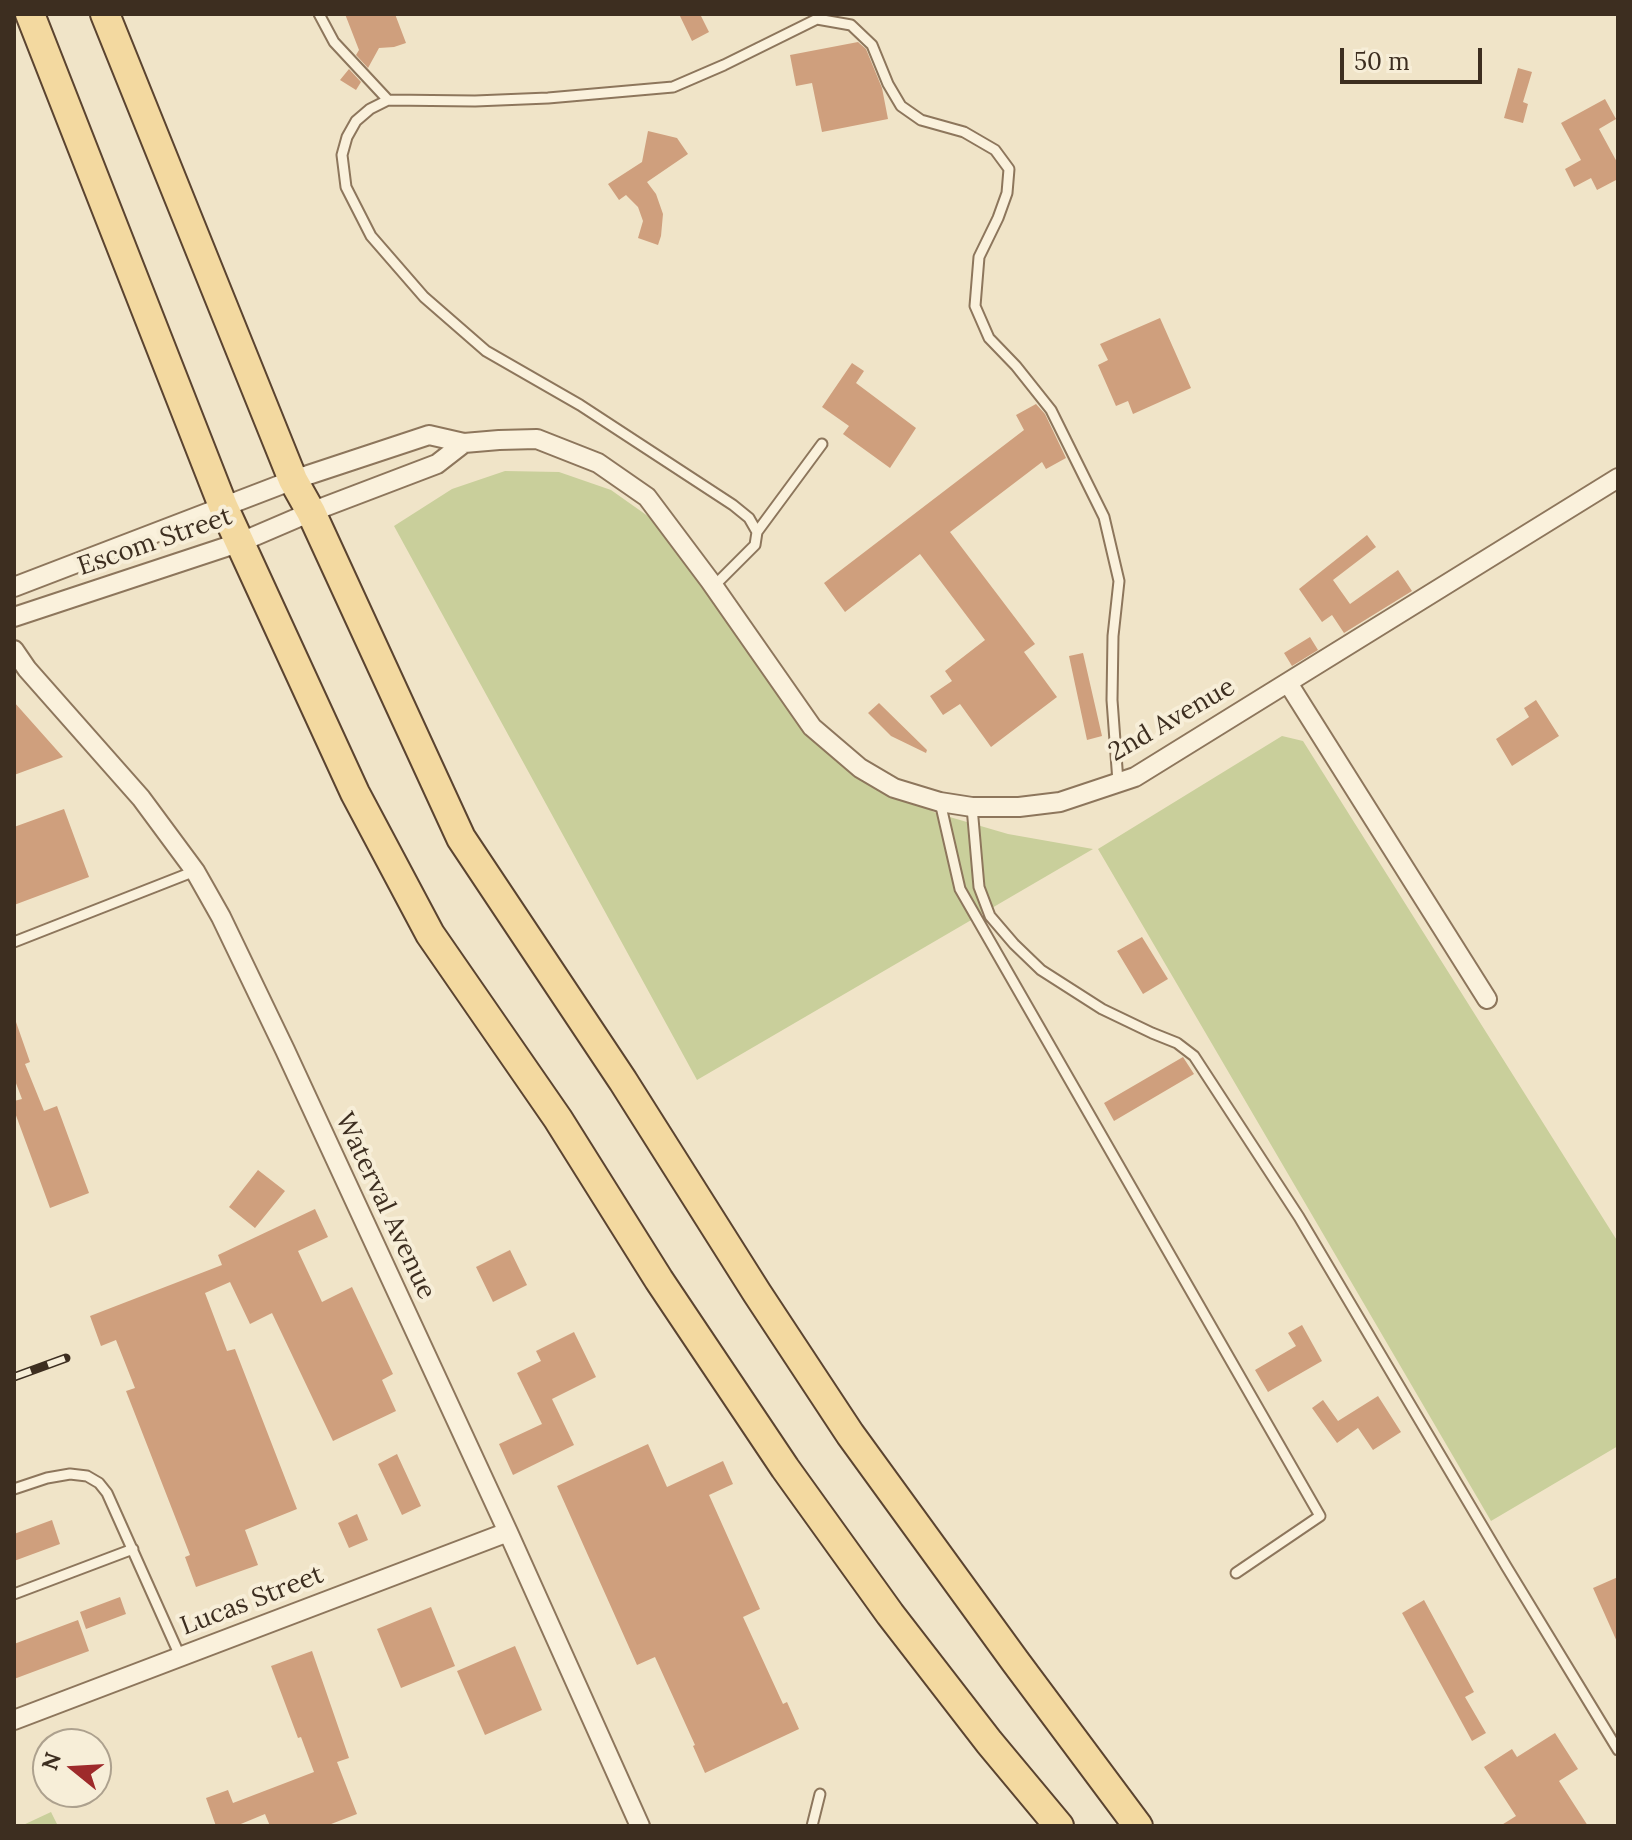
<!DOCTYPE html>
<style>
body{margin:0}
#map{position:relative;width:1632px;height:1840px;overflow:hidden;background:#f0e4c8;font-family:Lora,serif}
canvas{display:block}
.frame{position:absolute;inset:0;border:16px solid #3d2e20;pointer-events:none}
.north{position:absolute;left:32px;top:1728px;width:80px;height:80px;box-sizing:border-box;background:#f7eed8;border:2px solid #ada18e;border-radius:50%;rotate:288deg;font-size:22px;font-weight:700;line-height:32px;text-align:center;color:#3d2e20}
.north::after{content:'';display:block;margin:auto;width:28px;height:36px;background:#9e2a2b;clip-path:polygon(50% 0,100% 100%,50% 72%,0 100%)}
.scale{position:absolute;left:1340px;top:48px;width:142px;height:36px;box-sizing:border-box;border:4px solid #3d2e20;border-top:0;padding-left:10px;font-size:24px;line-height:28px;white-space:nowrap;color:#3d2e20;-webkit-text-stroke:6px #f7eed8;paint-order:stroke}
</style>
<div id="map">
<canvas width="1632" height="1840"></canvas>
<div class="frame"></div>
<div class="north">N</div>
<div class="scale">50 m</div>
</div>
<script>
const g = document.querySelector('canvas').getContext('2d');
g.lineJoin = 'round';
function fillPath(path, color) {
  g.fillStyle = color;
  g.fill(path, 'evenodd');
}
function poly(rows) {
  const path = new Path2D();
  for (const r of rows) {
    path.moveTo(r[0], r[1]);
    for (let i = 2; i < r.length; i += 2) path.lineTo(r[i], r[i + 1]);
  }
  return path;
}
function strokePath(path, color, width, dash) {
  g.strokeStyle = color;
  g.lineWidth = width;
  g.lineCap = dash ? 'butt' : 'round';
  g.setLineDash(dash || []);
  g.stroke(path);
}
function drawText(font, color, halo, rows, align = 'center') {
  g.font = font + ' Lora,serif';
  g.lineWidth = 8;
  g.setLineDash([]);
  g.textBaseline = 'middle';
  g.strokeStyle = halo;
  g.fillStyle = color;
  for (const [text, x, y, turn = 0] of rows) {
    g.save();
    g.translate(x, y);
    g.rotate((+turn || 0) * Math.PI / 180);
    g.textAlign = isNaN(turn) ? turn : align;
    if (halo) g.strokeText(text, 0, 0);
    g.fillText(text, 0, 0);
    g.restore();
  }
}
fillPath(poly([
 [505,471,559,472,611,490,652,519,684,553,833,750,876,784,936,813,1008,834,1093,849,697,1080,394,526,452,489],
 [1282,736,1303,741,1618,1242,1618,1446,1491,1521,1098,849],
 [51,1812,58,1826,21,1826]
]), '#c9cf9b');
fillPath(poly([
 [345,14,395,14,406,43,394,47,379,48,368,68,356,55,359,50],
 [679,14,700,14,709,32,692,41],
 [858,42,866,49,882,88,888,119,822,132,812,83,796,86,790,55],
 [1518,68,1532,72,1523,102,1528,104,1523,123,1504,118],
 [349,69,361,82,356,90,340,80],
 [1605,99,1616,119,1599,129,1618,164,1618,179,1597,190,1591,178,1574,187,1565,169,1581,160,1561,123],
 [648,131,677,138,688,154,647,182,656,194,663,214,661,236,658,245,638,238,643,221,638,207,626,195,619,200,608,184,642,162],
 [1160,318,1191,388,1133,414,1128,401,1116,406,1098,365,1108,360,1100,344],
 [852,363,864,371,856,383,916,428,890,468,843,434,849,426,822,407],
 [1036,404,1045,414,1066,458,1046,469,1042,462,950,532,1035,644,1024,652,1057,697,991,747,960,704,943,715,930,696,952,681,945,671,985,640,920,554,845,612,824,583,1024,430,1016,415],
 [1367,535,1376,547,1333,580,1350,604,1398,570,1412,591,1344,633,1332,615,1322,622,1299,589],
 [1310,637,1318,650,1292,666,1284,653],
 [1083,653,1102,736,1087,740,1069,656],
 [1536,700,1559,736,1512,766,1496,739,1529,717,1524,708],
 [14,702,63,757,14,775],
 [879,703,927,750,926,753,891,736,868,713],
 [64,809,89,877,14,905,14,827],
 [1142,937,1168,979,1143,994,1117,951],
 [14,1022,16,1022,30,1062,25,1064,44,1111,57,1106,89,1193,50,1208,14,1110,14,1101,22,1099,14,1078],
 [1183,1057,1194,1074,1114,1121,1104,1103],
 [258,1170,285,1191,255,1228,229,1207],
 [315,1209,328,1237,298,1251,322,1302,352,1287,393,1374,382,1380,396,1411,333,1441,272,1313,250,1324,230,1282,205,1293,227,1351,235,1349,297,1509,245,1530,258,1565,196,1587,185,1557,190,1555,126,1391,135,1388,116,1340,101,1346,90,1316,222,1265,218,1255],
 [510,1250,527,1285,493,1302,476,1267],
 [1302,1325,1322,1361,1268,1392,1255,1370,1296,1346,1288,1333],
 [574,1332,596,1377,552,1399,574,1445,513,1475,499,1444,542,1424,517,1373,541,1361,536,1351],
 [1378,1396,1401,1432,1373,1450,1358,1428,1337,1443,1312,1408,1323,1400,1338,1421],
 [648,1444,667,1487,723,1461,733,1484,709,1495,760,1609,743,1617,783,1704,787,1702,799,1729,705,1773,693,1746,695,1745,655,1657,637,1665,557,1486],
 [397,1454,421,1506,402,1515,378,1464],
 [357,1514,368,1540,349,1548,338,1523],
 [52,1520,60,1544,14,1561,14,1534],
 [1618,1577,1618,1644,1593,1588],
 [120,1597,126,1614,86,1629,80,1612],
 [1424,1600,1474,1692,1465,1697,1486,1733,1472,1741,1402,1613],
 [431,1607,455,1666,401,1688,377,1629],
 [78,1620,89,1651,14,1679,14,1644],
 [515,1646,542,1710,485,1735,457,1671],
 [312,1651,349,1758,337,1762,357,1814,326,1826,270,1826,265,1814,236,1826,216,1826,206,1798,228,1790,233,1803,314,1772,301,1737,298,1738,271,1666],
 [1555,1733,1578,1769,1559,1781,1588,1826,1500,1826,1516,1816,1484,1767,1512,1749,1517,1757]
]), '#cf9f7d');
const lane = poly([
 [319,14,334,42,388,100],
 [757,532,822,444],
 [714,586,755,545,757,532,749,518,733,505,580,405,486,351,424,297,371,236,346,187,342,155,347,137,356,121,370,109,388,100,475,101,548,98,673,87,724,65,817,19,851,25,872,45,888,84,901,106,921,120,964,132,995,150,1009,169,1007,193,998,218,979,257,975,306,989,338,1016,366,1051,410,1104,517,1119,581,1113,636,1112,700,1118,782],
 [940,802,960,889,1320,1516,1236,1573],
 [972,807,979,887,990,916,1014,944,1041,970,1102,1009,1152,1033,1177,1043,1194,1056,1299,1217,1506,1566,1618,1750],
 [14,942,195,871],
 [14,1489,47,1478,70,1474,87,1476,99,1483,107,1493,180,1656],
 [14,1594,133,1549],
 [812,1826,820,1794]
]);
const street = poly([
 [14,587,293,480,429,435,464,443,499,440,537,439,598,463,647,497,710,581,812,727,860,768,894,788,940,802,972,807,1019,807,1060,802,1135,777,1618,478],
 [14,617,241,542,311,512,437,464,464,443],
 [14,650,27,669,141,798,195,871,221,917,285,1050,508,1532,640,1826],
 [1288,683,1487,999],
 [14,1720,508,1532]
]);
const primary = poly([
 [30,14,223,506,355,793,430,934,558,1119,659,1280,785,1468,890,1614,989,1742,1059,1826],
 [105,14,293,480,311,512,461,838,623,1081,757,1293,850,1434,1015,1661,1138,1826]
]);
strokePath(lane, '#8d765c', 13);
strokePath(street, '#8d765c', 22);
strokePath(primary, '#5b4430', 32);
strokePath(lane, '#faf1dc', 9);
strokePath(street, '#faf1dc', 18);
strokePath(primary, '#f3d9a0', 28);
const rail = poly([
 [14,1377,66,1358]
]);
strokePath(rail, '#3d2e20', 9);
strokePath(rail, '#f7eed8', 6, [18]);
drawText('26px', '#3d2e20', '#f7eed8', [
 ["Escom Street",155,542,-19],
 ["2nd Avenue",1172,720,-30],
 ["Waterval Avenue",385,1206,65],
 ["Lucas Street",252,1601,-21]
]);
</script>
